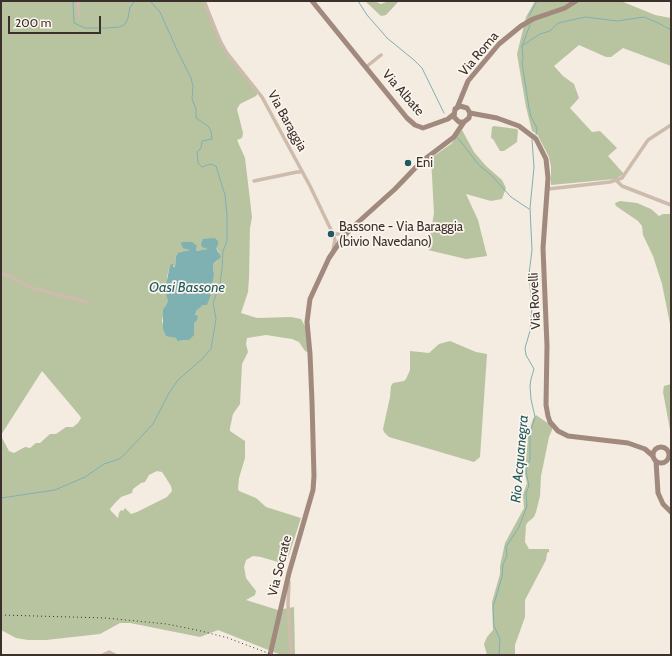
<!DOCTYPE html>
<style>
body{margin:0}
#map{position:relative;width:672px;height:656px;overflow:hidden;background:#f4ebe1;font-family:Cabin,sans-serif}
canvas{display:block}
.frame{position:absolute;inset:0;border:2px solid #3b302b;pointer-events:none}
.scale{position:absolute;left:8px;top:16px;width:93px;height:18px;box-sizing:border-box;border:2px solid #3b302b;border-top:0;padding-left:5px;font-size:12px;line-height:14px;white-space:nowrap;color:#3b302b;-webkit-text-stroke:3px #fbf5ee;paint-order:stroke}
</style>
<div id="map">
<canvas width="672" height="656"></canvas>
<div class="frame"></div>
<div class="scale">200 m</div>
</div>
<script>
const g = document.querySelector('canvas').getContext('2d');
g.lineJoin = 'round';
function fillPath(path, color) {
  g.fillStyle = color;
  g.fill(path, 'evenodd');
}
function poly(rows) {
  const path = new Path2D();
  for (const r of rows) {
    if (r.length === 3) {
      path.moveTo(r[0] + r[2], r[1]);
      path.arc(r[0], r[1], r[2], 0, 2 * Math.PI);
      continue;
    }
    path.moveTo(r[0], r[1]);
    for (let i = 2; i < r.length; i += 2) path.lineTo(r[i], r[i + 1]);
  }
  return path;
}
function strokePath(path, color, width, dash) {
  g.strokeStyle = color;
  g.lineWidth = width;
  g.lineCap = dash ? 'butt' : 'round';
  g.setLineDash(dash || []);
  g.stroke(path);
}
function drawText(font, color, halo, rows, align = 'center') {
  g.font = font + ' Cabin,sans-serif';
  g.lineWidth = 3.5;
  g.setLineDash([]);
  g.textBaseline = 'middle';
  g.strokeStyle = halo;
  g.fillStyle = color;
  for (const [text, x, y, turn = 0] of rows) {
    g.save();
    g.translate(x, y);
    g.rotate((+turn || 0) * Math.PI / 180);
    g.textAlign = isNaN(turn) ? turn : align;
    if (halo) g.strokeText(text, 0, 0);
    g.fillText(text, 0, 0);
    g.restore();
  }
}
fillPath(poly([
 [1,1,206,1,216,29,226,49,259,91,256,96,240,104,237,109,243,133,242,138,237,140,245,158,252,217,250,228,249,278,248,292,241,313,257,318,291,317,301,319,306,328,310,353,305,351,299,342,292,339,266,335,247,338,246,344,248,352,242,364,240,404,233,414,230,428,230,431,245,441,245,458,239,478,238,489,239,491,256,498,266,507,301,518,288,558,285,562,278,562,261,557,253,556,246,560,244,567,246,578,256,591,255,595,246,600,278,610,294,607,295,655,282,655,276,653,218,630,200,637,130,623,120,623,100,634,46,640,28,640,16,638,1,630,1,436,9,451,14,453,25,447,30,448,36,443,40,443,50,434,56,434,66,427,73,427,78,423,81,418,80,416,42,371,1,435],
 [197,246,196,251,216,248,219,252,217,261,213,264,214,275,210,287,207,290,208,293,203,305,198,308,195,315,189,340,177,341,176,338,166,335,162,321,165,306,168,301,167,277,170,265,175,267,176,257],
 [157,471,162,472,164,475,171,486,172,491,167,497,137,512,131,514,125,508,123,511,121,510,119,513,118,518,111,511,110,509,115,503,121,497,132,493,133,489,141,483,145,482,149,475],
 [365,1,374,1,381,4,389,1,399,1,386,15,381,16],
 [535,1,621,1,655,15,671,18,671,66,623,48,611,57,606,57,579,45,554,66,563,76,574,84,579,98,570,108,592,132,600,131,617,148,608,156,624,174,615,179,551,185,551,167,549,157,537,134,532,131,526,107,517,54,526,17],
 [494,126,517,129,518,131,517,142,504,151,500,151,493,139,491,138,492,127],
 [462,130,474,152,486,166,502,180,506,188,502,199,491,201,466,194,478,220,487,256,466,259,428,250,434,213,431,158,451,144],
 [620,201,637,203,651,209,659,216,663,214,671,214,671,329,662,284,653,256,643,235,642,226,638,221,616,206,615,203],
 [450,341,476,352,487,354,480,457,474,462,389,437,384,432,383,429,390,397,391,386,393,383,404,381,406,379,410,370,410,351,429,353,439,344],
 [671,384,671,435,663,392,664,386],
 [536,415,549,424,552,426,552,430,549,437,541,476,540,496,536,512,534,517,528,522,526,525,525,542,529,549,549,549,549,552,547,553,546,560,525,600,525,617,515,645,515,655,487,655,484,644,487,637,493,630,492,602,500,574,500,566,505,543,524,508,523,495,527,483,525,474,528,436,533,419]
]), '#b8c4a0');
fillPath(poly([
 [215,238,218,241,218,245,216,248,221,257,213,264,214,275,212,284,207,290,208,293,211,295,208,302,207,305,203,305,197,310,195,315,198,316,197,320,194,323,194,335,189,340,177,341,176,338,166,336,163,329,163,310,168,301,165,290,170,265,173,264,173,267,175,267,176,257,178,253,190,250,183,248,181,244,182,242,192,242,197,246,196,251,208,249,202,247,201,244,203,239]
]), '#7fb0b2');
strokePath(poly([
 [73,1,74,23,85,28,106,28,120,27,125,24,128,18,130,7,135,1],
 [358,1,367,15,382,32,387,38,414,60,422,68,444,113],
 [529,16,537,1],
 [530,25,522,46,523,59,522,63,529,108,531,117,537,128,536,135],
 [522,46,540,34,550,31,558,23,585,17,617,21,644,17,658,23,671,30],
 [458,138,478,164,492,176,511,197,529,209],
 [1,498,55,490,85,477,104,464,119,459,124,455,153,424,169,393,178,380,202,359,211,349,216,319,213,303,220,284,222,269,223,251,227,241,227,215,225,195,216,166,210,164,202,167,198,163,197,152,201,148,202,141,212,139,211,131,208,126,196,118,196,109,192,99,193,87,191,78,177,50,160,12,150,1],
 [499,655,500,639,494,626,493,607,502,577,503,564,507,556,506,547,519,527,527,506,526,493,529,486,526,471,530,459,530,432,535,417,531,399,530,386,531,379,534,369,526,355,525,348,530,331,532,307,529,274,532,250,530,208,534,167,532,140]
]), '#7fb0b2', 1);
strokePath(poly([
 [78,1,79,16],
 [204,1,220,41,228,55,262,97,310,186,333,234,335,240,333,250],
 [366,67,381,55],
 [616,180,622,186,671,205],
 [254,181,297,172,302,172],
 [548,189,610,182,622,178,648,140,671,125],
 [333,234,342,234,348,229],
 [1,273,9,276,32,288,87,302],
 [289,582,288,604,291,655],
 [103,655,109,652,115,655]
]), '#cdbbac', 3.5);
strokePath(poly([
 [312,1,407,118,415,125,423,128,448,119,454,114],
 [457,108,468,81,499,44,521,26,533,19,565,8,576,1],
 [470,113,497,118,519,126,536,139,546,159,548,178,543,248,547,346,546,405,548,416,550,422,558,431,568,436,628,443,645,449,653,456],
 [661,455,8],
 [656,461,658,493,663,504,671,512],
 [270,655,289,573,313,490,314,476,312,402,310,354,307,322,310,299,329,258,344,236,355,225,395,189,421,162,454,137,464,122,469,118,470,113,467,108,460,106,455,109,454,117,459,122,464,122]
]), '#a18a7d', 5);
strokePath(poly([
 [1,615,106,618,167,624,201,631,228,638,273,655]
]), '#3b302b', 1, [1, 3]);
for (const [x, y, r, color] of [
 [408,163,4,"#1f5a5e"],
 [331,234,4,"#1f5a5e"]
]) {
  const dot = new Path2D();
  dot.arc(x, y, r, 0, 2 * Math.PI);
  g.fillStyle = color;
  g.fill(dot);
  strokePath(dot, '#fbf5ee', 1.5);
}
drawText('13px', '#3b302b', '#fbf5ee', [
 ["Via Roma",479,54,-50],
 ["Via Albate",403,93,49],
 ["Via Baraggia",287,121,61],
 ["Via Rovelli",535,301,-93],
 ["Via Socrate",280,566,-76]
]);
drawText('13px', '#3b302b', '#fbf5ee', [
 ["Eni",416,163],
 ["Bassone - Via Baraggia",339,227],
 ["(bivio Navedano)",339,242]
], 'left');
drawText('italic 14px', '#1f5a5e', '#fbf5ee', [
 ["Oasi Bassone",187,288],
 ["Rio Acquanegra",520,459,-85]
]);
</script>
